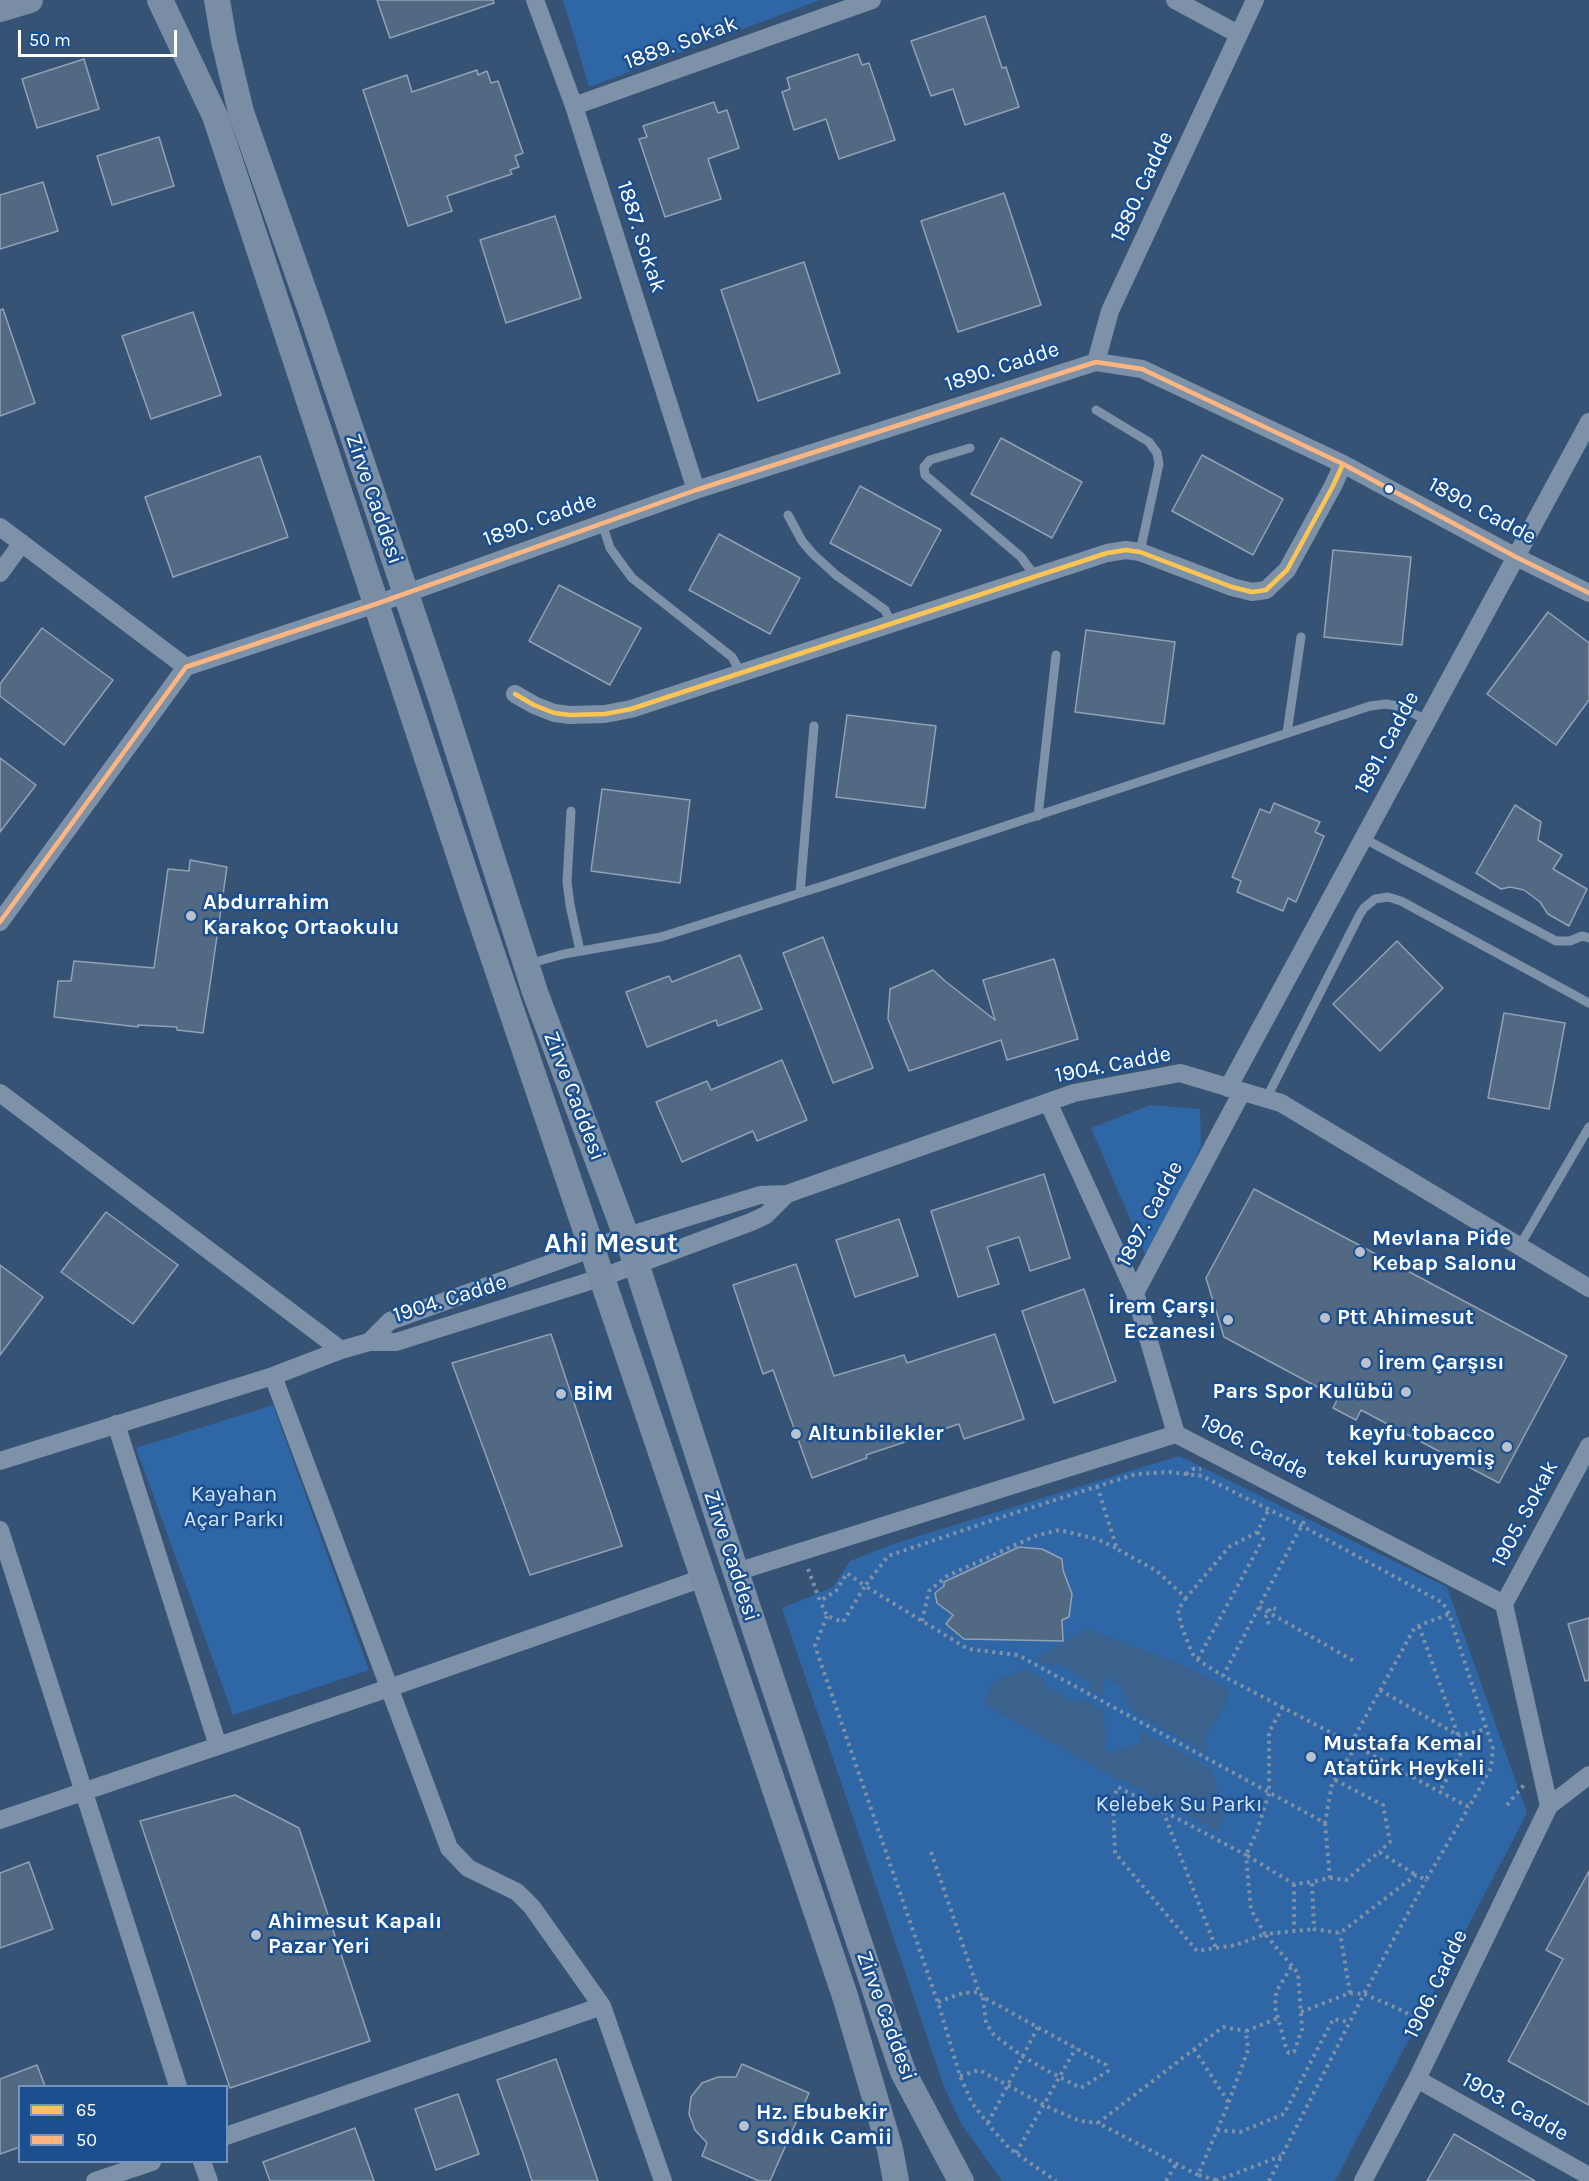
<!DOCTYPE html>
<meta charset="utf-8">
<style>
body{margin:0}
#map{position:relative;width:1589px;height:2181px;overflow:hidden;background:#365274;font-family:Karla,sans-serif}
canvas{display:block}
.legend{position:absolute;left:18px;top:2085px;width:210px;height:78px;box-sizing:border-box;background:#1b4f8f;border:2px solid #7695bc;margin:0;padding:8px 10px;list-style:none;font-size:18px;color:#fff}
.legend li{display:flex;align-items:center;gap:12px;height:30px}
.legend b{width:30px;border:2px solid #7695bc}
.scale{position:absolute;left:18px;top:30px;width:159px;height:27px;box-sizing:border-box;border:3px solid #fff;border-top:0;padding-left:8px;font-size:18px;line-height:21px;white-space:nowrap;color:#fff;-webkit-text-stroke:4px #1b4f8f;paint-order:stroke}
</style>
<div id="map">
<canvas width="1589" height="2181"></canvas>
<ul class="legend">
<li><b style="height:8px;background:#fcc553"></b>65</li>
<li><b style="height:8px;background:#ffb580"></b>50</li>
</ul>
<div class="scale">50 m</div>
</div>
<script>
const g = document.querySelector('canvas').getContext('2d');
g.lineJoin = 'round';
function fillPath(path, color) {
  g.fillStyle = color;
  g.fill(path, 'evenodd');
}
function poly(rows) {
  const path = new Path2D();
  for (const r of rows) {
    path.moveTo(r[0], r[1]);
    for (let i = 2; i < r.length; i += 2) path.lineTo(r[i], r[i + 1]);
  }
  return path;
}
function strokePath(path, color, width, dash) {
  g.strokeStyle = color;
  g.lineWidth = width;
  g.lineCap = dash ? 'butt' : 'round';
  g.setLineDash(dash || []);
  g.stroke(path);
}
function drawText(font, color, halo, rows, align = 'center') {
  g.font = font + ' Karla,sans-serif';
  g.lineWidth = 5;
  g.setLineDash([]);
  g.textBaseline = 'middle';
  g.strokeStyle = halo;
  g.fillStyle = color;
  for (const [text, x, y, turn = 0] of rows) {
    g.save();
    g.translate(x, y);
    g.rotate((+turn || 0) * Math.PI / 180);
    g.textAlign = isNaN(turn) ? turn : align;
    if (halo) g.strokeText(text, 0, 0);
    g.fillText(text, 0, 0);
    g.restore();
  }
}
fillPath(poly([
 [563,0,820,0,589,87],
 [1150,1105,1200,1109,1201,1146,1155,1248,1145,1254,1091,1128],
 [273,1405,369,1670,233,1715,136,1448],
 [1179,1456,1447,1587,1527,1813,1335,2181,1002,2181,962,2125,944,2087,782,1608,833,1587,850,1561,893,1544]
]), '#2f66a5');
fillPath(poly([
 [1087,1629,1178,1663,1230,1690,1224,1707,1204,1740,1208,1754,1131,1711,1120,1686,1107,1678,1103,1679,1103,1696,1089,1689,1091,1683,1055,1663,1051,1668,1036,1660,1042,1654],
 [1025,1669,1044,1679,1044,1685,1079,1704,1083,1699,1104,1711,1106,1754,1139,1743,1141,1739,1139,1730,1212,1770,1224,1813,1226,1814,1217,1831,1140,1789,1111,1776,984,1704,993,1682]
]), '#3b618d');
const building = poly([
 [377,0,493,0,494,3,390,38,377,0],
 [985,16,1002,68,1006,67,1019,107,965,125,953,89,931,96,911,41,985,16],
 [858,54,862,65,869,63,895,140,839,159,826,119,794,130,782,92,790,89,787,78,858,54],
 [84,59,99,109,37,128,22,79,84,59],
 [477,70,478,75,487,71,491,83,498,81,523,153,515,156,519,167,510,170,512,174,447,196,452,211,408,226,363,90,407,75,412,92,477,70],
 [714,102,718,113,727,110,739,148,708,159,721,199,665,217,639,139,647,137,643,126,714,102],
 [159,137,174,186,112,205,97,156,159,137],
 [43,182,58,231,0,249,0,195,43,182],
 [1004,193,1041,305,958,332,921,221,1004,193],
 [555,216,581,298,506,323,480,240,555,216],
 [804,262,840,373,758,401,721,290,804,262],
 [3,309,35,403,0,416,0,310,3,309],
 [193,312,221,395,151,419,122,336,193,312],
 [1001,438,1082,482,1052,538,971,494,1001,438],
 [1202,455,1283,499,1253,555,1172,511,1202,455],
 [260,456,288,537,173,577,145,497,260,456],
 [860,486,941,530,911,586,830,543,860,486],
 [719,534,800,578,770,634,689,590,719,534],
 [1333,550,1411,557,1402,645,1324,637,1333,550],
 [559,585,641,628,610,685,529,641,559,585],
 [1548,612,1589,643,1589,700,1556,745,1487,694,1548,612],
 [42,628,113,680,64,745,0,696,0,684,42,628],
 [1086,630,1175,642,1164,724,1075,712,1086,630],
 [847,715,936,726,925,808,836,797,847,715],
 [0,758,36,785,0,832,0,758],
 [602,789,690,800,680,883,591,871,602,789],
 [1274,803,1320,822,1315,832,1324,836,1296,902,1288,898,1283,911,1237,892,1241,881,1232,877,1260,809,1270,813,1274,803],
 [1515,805,1541,822,1538,840,1562,855,1553,869,1587,889,1569,926,1548,914,1540,902,1524,890,1510,887,1501,889,1476,873,1515,805],
 [190,860,227,867,203,1033,177,1030,177,1027,138,1025,138,1027,54,1017,58,981,71,981,74,961,154,968,168,869,189,871,190,860],
 [823,937,873,1068,833,1083,783,953,823,937],
 [1397,941,1443,988,1380,1051,1333,1004,1397,941],
 [740,955,762,1009,718,1026,716,1020,647,1047,626,992,669,976,672,982,740,955],
 [1054,959,1078,1039,1007,1060,1001,1040,909,1071,888,1019,890,989,933,970,945,981,995,1020,983,980,1054,959],
 [1504,1013,1565,1023,1549,1109,1488,1098,1504,1013],
 [782,1060,807,1120,757,1141,753,1131,682,1162,656,1102,707,1081,711,1090,782,1060],
 [1044,1174,1070,1258,1030,1271,1019,1237,987,1247,999,1284,958,1297,931,1211,1044,1174],
 [1254,1189,1567,1356,1499,1483,1361,1410,1356,1420,1333,1408,1338,1398,1224,1337,1206,1278,1254,1189],
 [106,1212,178,1265,133,1324,61,1272,106,1212],
 [899,1219,918,1276,855,1297,836,1240,899,1219],
 [796,1264,834,1376,904,1355,907,1363,995,1334,1024,1419,964,1439,959,1424,866,1455,867,1458,812,1478,773,1370,763,1374,733,1285,796,1264],
 [0,1265,43,1297,0,1355,0,1265],
 [1084,1289,1116,1381,1054,1403,1022,1311,1084,1289],
 [551,1334,622,1546,530,1575,452,1363,551,1334],
 [1019,1547,1042,1549,1062,1559,1063,1570,1072,1594,1069,1617,1062,1620,1063,1641,964,1639,946,1624,953,1615,937,1603,935,1593,944,1586,944,1582,1019,1547],
 [1589,1618,1589,1680,1585,1681,1568,1624,1589,1618],
 [235,1795,299,1828,370,2041,230,2088,140,1821,235,1795],
 [29,1862,53,1929,0,1948,0,1873,29,1862],
 [1589,1871,1589,2105,1508,2061,1563,1959,1546,1950,1589,1871],
 [556,2059,578,2122,598,2181,532,2181,524,2156,497,2080,556,2059],
 [742,2064,809,2093,770,2181,759,2181,702,2156,707,2143,695,2130,689,2114,691,2097,702,2083,718,2077,736,2077,742,2064],
 [37,2065,45,2086,20,2086,20,2147,0,2154,0,2079,37,2065],
 [458,2094,479,2154,436,2170,415,2109,458,2094],
 [355,2128,374,2181,270,2181,263,2162,355,2128],
 [1454,2134,1535,2181,1427,2181,1454,2134]
]);
fillPath(building, '#526984');
strokePath(building, '#92a2b6', 1.5);
strokePath(poly([
 [1186,1474,1193,1469,1201,1469],
 [1097,1486,1117,1549,1157,1571,1186,1598,1229,1547,1257,1532,1269,1509],
 [1304,1521,1302,1526,1298,1532,1259,1607,1223,1676,1345,1740,1351,1743,1356,1746,1440,1792,1469,1807,1491,1768,1493,1749,1449,1614,1443,1603,1302,1526,1202,1476,1169,1472,1136,1474,999,1518,888,1556,865,1586,968,1649,1018,1655,1325,1823,1332,1784,1356,1746],
 [808,1569,820,1601,836,1591,847,1573,865,1586,843,1622,827,1616,820,1601],
 [1186,1598,1178,1610,1182,1627,1191,1651,1195,1658,1223,1676],
 [1259,1607,1354,1661],
 [827,1616,815,1646,939,2006,960,2076,972,2103,993,2130,1010,2149,1056,2181],
 [922,1621,929,1591,947,1576,1035,1536,1059,1530,1097,1539,1116,1548],
 [1269,1624,1265,1618,1271,1607,1276,1609],
 [1419,1626,1463,1749,1440,1791],
 [1198,1659,1263,1539,1257,1532],
 [1380,1690,1459,1736,1486,1729],
 [1283,1707,1269,1732,1269,1793,1257,1831,1246,1855,1294,1884,1312,1882],
 [1351,1743,1415,1627,1449,1614],
 [1335,1780,1383,1805,1390,1842,1379,1852],
 [1507,1805,1524,1785],
 [1163,1811,1216,1948],
 [1325,1823,1330,1878,1312,1882,1314,1929,1340,1933,1416,1875,1426,1880,1469,1807],
 [931,1852,979,1992,983,1997,1106,2065,1108,2071,1081,2088,1048,2071,1022,2056,994,2035,986,2023,983,1997],
 [1330,1878,1346,1880,1379,1852,1416,1875],
 [1294,1884,1294,1930],
 [1291,1967,1276,1992,1275,2007,1287,2051,1289,2053,1294,2052,1302,2029,1298,1973,1265,1934,1236,1945,1197,1951,1115,1853,1113,1799,1118,1787,1246,1855,1251,1910,1265,1934,1314,1929],
 [1350,1993,1364,1994,1426,1880],
 [938,2002,963,1993,979,1992],
 [1301,2012,1350,1993,1340,1933],
 [1194,2049,1229,2103],
 [960,2076,979,2070,1052,2109,1080,2121,1098,2123],
 [988,2123,1038,2027],
 [1217,2130,1240,2132,1284,2114,1333,2019,1349,2022],
 [1016,2153,1076,2048],
 [1198,2175,1098,2123,1223,2027,1246,2031],
 [1216,2180,1198,2175,1227,2107,1248,2050,1246,2031,1278,2018],
 [1166,2181,1176,2164],
 [1216,2181,1281,2156],
 [1269,2181,1364,1994,1399,2009,1423,2022]
]), '#7d92a8', 4, [3, 4.5]);
strokePath(poly([
 [1096,410,1149,442,1157,453,1159,464,1140,552],
 [970,448,930,460,924,467,925,475,1021,557,1035,576],
 [788,515,802,541,813,554,836,575,885,610,891,623],
 [602,523,610,548,632,578,732,657,741,673],
 [1287,733,1301,637],
 [571,811,567,882,570,905,580,951],
 [1038,816,1056,655],
 [1363,838,1556,941,1570,941,1582,936,1589,938],
 [800,893,814,726],
 [528,964,564,954,661,937,829,884,1370,706,1386,704,1397,706,1427,720],
 [1266,1099,1360,914,1364,908,1375,899,1388,897,1401,901,1589,1003],
 [1519,1247,1589,1127]
]), '#7d92a8', 9);
strokePath(poly([
 [535,0,574,106,696,490],
 [1175,0,1238,34],
 [574,106,872,0],
 [1096,362,1110,311,1255,0],
 [0,527,186,667],
 [0,573,22,543],
 [515,694,534,705,554,713,570,715,605,714,631,709,1107,553,1126,550,1140,552,1232,587,1252,592,1266,590,1287,570,1333,486,1343,464],
 [0,922,186,667,376,604,696,490,1096,362,1142,369,1343,464,1516,557,1589,593],
 [1228,1088,1589,422],
 [0,1093,341,1350],
 [1048,1102,1135,1293],
 [369,1342,390,1321,627,1236,760,1195,787,1194,1074,1093,1180,1073,1281,1103,1589,1288],
 [273,1376,449,1848,468,1868,517,1892,532,1907,602,2006],
 [116,1424,218,1746],
 [1176,1434,1135,1293,1242,1092],
 [0,1461,273,1376,341,1350,369,1342,396,1342,603,1277,751,1222,766,1215,787,1194],
 [0,1530,178,2086],
 [736,1572,1176,1434,1504,1604,1549,1806],
 [1504,1604,1589,1446],
 [0,1820,389,1688,703,1578],
 [1417,2079,1589,2176],
 [226,2136,602,2006,663,2181],
 [202,2162,209,2181],
 [95,2181,152,2162],
 [1363,2181,1417,2079,1549,1806,1589,1775]
]), '#7d92a8', 18);
strokePath(poly([
 [160,0,215,116,475,903,845,1996,890,2149,896,2181],
 [217,0,224,41,241,112,313,317,442,701,535,992,634,1257,726,1542,882,2011,903,2072,961,2181],
 [0,9,30,0]
]), '#798da4', 26);
strokePath(poly([
 [515,694,534,705,554,713,570,715,605,714,631,709,1107,553,1126,550,1140,552,1232,587,1252,592,1266,590,1287,570,1333,486,1343,464]
]), '#fcc553', 4.5);
strokePath(poly([
 [0,922,186,667,376,604,696,490,1096,362,1142,369,1343,464,1516,557,1589,593]
]), '#ffb580', 4.5);
for (const [x, y, r, color] of [
 [1389,489,5,"#fff"],
 [191,916,6,"#b9c2ce"],
 [1360,1252,6,"#b9c2ce"],
 [1325,1318,6,"#b9c2ce"],
 [1228,1320,6,"#b9c2ce"],
 [1366,1363,6,"#b9c2ce"],
 [1406,1392,6,"#b9c2ce"],
 [561,1394,6,"#b9c2ce"],
 [796,1434,6,"#b9c2ce"],
 [1507,1447,6,"#b9c2ce"],
 [1311,1757,6,"#b9c2ce"],
 [256,1935,6,"#b9c2ce"],
 [744,2126,6,"#b9c2ce"]
]) {
  const dot = new Path2D();
  dot.arc(x, y, r, 0, 2 * Math.PI);
  g.fillStyle = color;
  g.fill(dot);
  strokePath(dot, '#1b4f8f', 2);
}
drawText('22px', '#fff', '#1b4f8f', [
 ["1889. Sokak",681,43,-20],
 ["1880. Cadde",1142,187,-65],
 ["1887. Sokak",641,237,72],
 ["1890. Cadde",1002,367,-18],
 ["Zirve Caddesi",374,499,71],
 ["1890. Cadde",1482,511,28],
 ["1890. Cadde",540,520,-20],
 ["1891. Cadde",1387,743,-62],
 ["1904. Cadde",1113,1065,-11],
 ["Zirve Caddesi",574,1096,69],
 ["1897. Cadde",1150,1214,-62],
 ["1904. Cadde",450,1299,-17],
 ["1906. Cadde",1254,1447,27],
 ["1905. Sokak",1525,1514,-62],
 ["Zirve Caddesi",731,1556,72],
 ["1906. Cadde",1436,1984,-64],
 ["Zirve Caddesi",886,2016,70],
 ["1903. Cadde",1515,2107,29]
]);
drawText('bold 22px', '#fff', '#1b4f8f', [
 ["Abdurrahim",203,903],
 ["Karakoç Ortaokulu",203,928],
 ["Mevlana Pide",1372,1239],
 ["Kebap Salonu",1372,1264],
 ["İrem Çarşı",1216,1307,"right"],
 ["Eczanesi",1216,1332,"right"],
 ["Ptt Ahimesut",1337,1318],
 ["İrem Çarşısı",1378,1363],
 ["Pars Spor Kulübü",1394,1392,"right"],
 ["BİM",573,1394],
 ["Altunbilekler",808,1434],
 ["keyfu tobacco",1495,1434,"right"],
 ["tekel kuruyemiş",1495,1459,"right"],
 ["Mustafa Kemal",1323,1744],
 ["Atatürk Heykeli",1323,1769],
 ["Ahimesut Kapalı",268,1922],
 ["Pazar Yeri",268,1947],
 ["Hz. Ebubekir",756,2113],
 ["Sıddık Camii",756,2138]
], 'left');
drawText('22px', '#cfe3fa', '#1b4f8f', [
 ["Kayahan",234,1495],
 ["Açar Parkı",234,1520],
 ["Kelebek Su Parkı",1179,1805]
]);
drawText('bold 28px', '#fff', '#1b4f8f', [
 ["Ahi Mesut",611,1244]
]);
</script>
